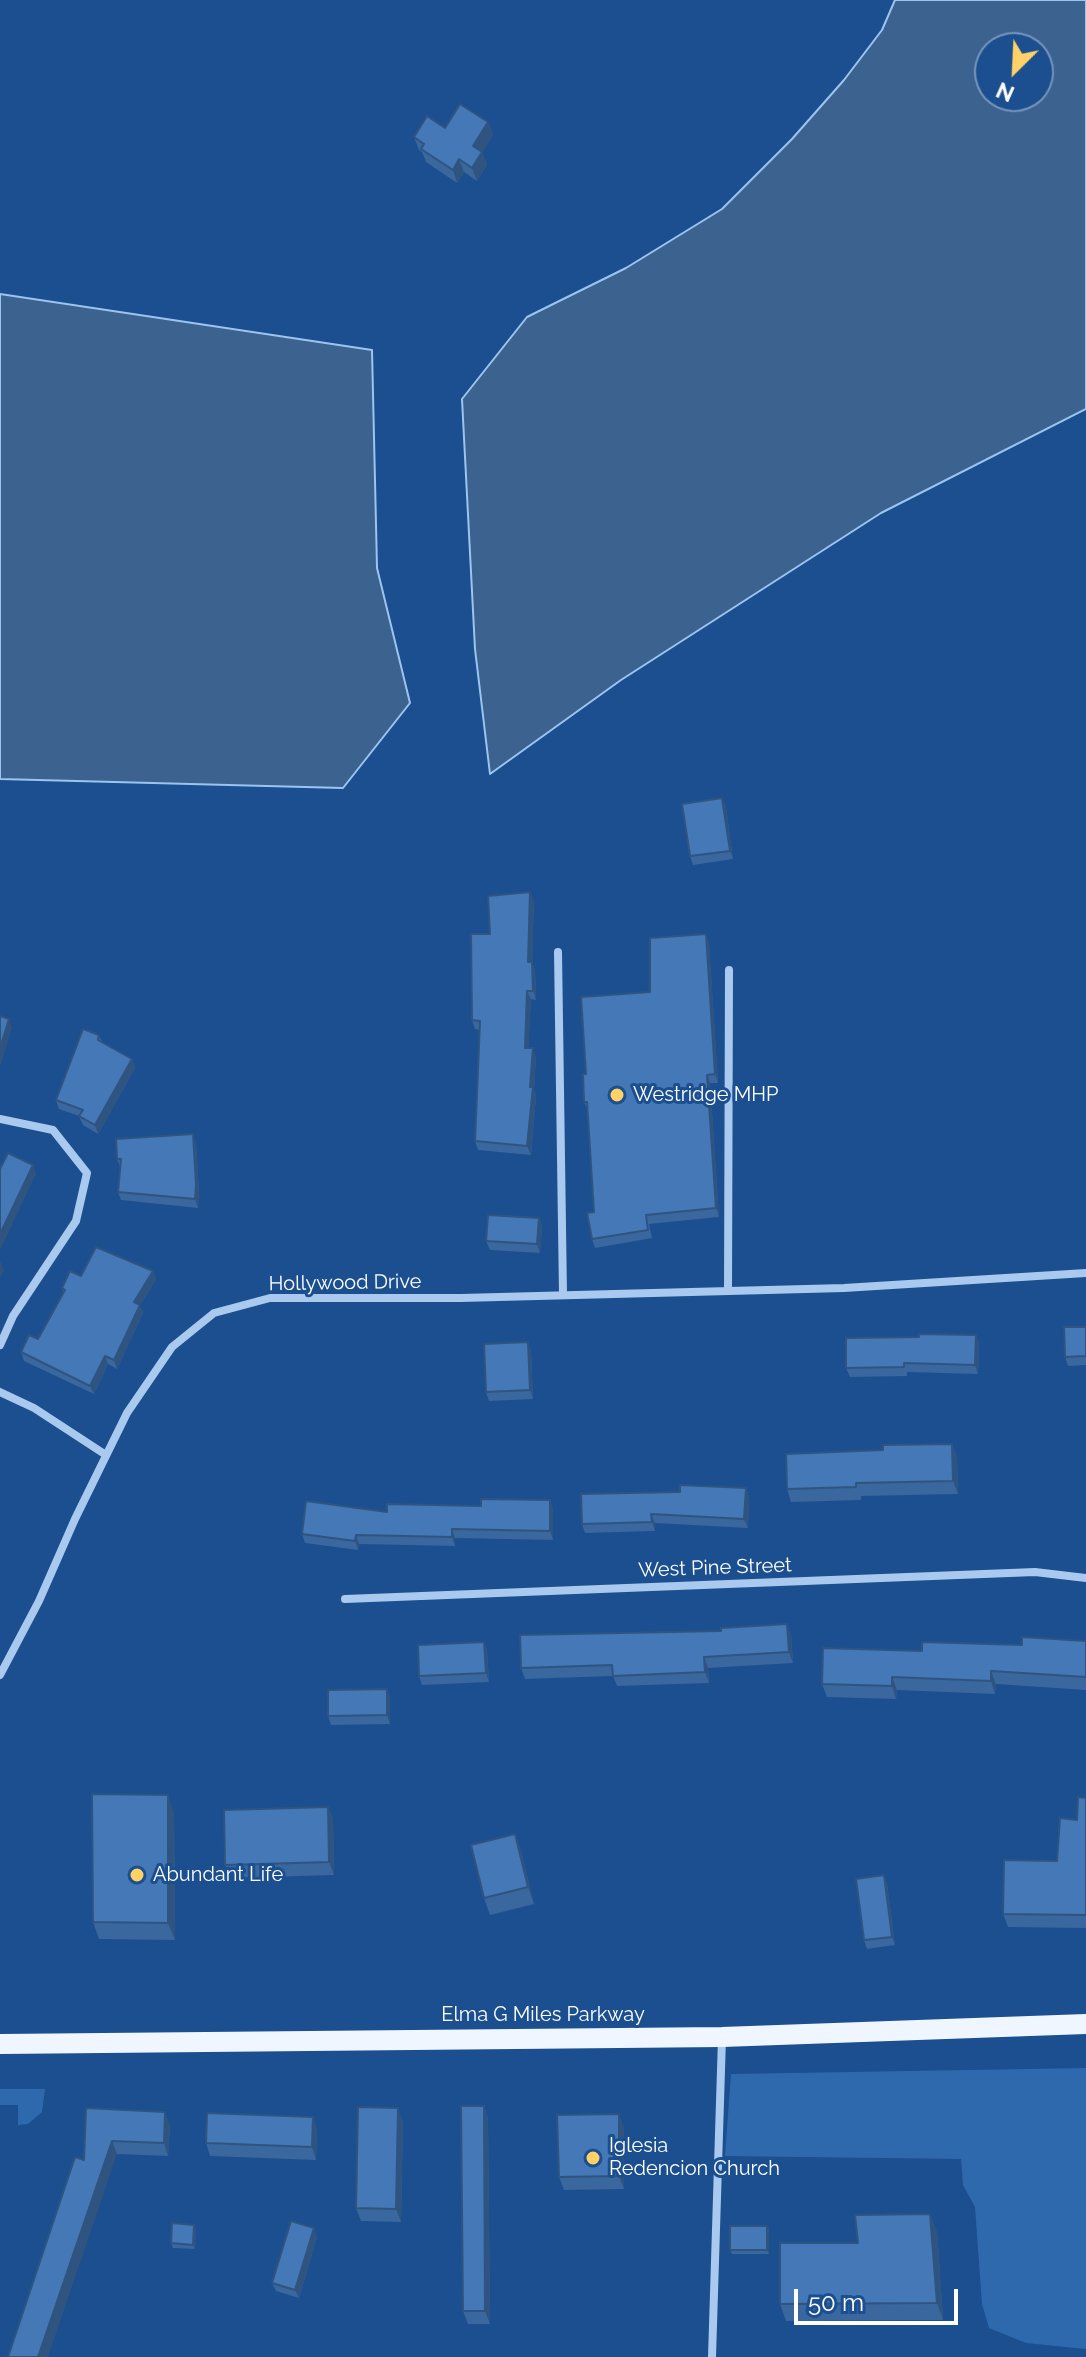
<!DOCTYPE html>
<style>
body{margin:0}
#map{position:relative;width:1086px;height:2357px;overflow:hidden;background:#1b4f8f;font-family:Raleway,sans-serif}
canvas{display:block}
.north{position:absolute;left:974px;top:32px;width:80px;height:80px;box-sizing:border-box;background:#1b4f8f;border:2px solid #7695bc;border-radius:50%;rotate:204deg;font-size:22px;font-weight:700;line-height:32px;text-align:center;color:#fff}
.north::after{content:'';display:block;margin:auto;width:28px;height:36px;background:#ffd166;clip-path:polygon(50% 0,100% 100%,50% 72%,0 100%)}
.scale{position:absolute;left:794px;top:2289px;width:164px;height:36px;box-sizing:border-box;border:4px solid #fff;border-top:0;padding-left:10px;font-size:24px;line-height:28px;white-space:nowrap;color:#fff;-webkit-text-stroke:6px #1b4f8f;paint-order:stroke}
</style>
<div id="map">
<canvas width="1086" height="2357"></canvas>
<div class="north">N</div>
<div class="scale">50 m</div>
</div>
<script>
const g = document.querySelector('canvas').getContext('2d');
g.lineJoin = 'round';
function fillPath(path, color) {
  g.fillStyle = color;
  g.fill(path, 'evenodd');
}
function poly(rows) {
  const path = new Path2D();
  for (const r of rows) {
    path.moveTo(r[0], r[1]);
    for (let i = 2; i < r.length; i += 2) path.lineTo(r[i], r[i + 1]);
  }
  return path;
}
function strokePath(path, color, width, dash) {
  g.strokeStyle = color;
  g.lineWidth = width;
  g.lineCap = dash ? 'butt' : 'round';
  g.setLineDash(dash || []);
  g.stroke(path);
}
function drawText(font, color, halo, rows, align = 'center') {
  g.font = font + ' Raleway,sans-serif';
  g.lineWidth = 6;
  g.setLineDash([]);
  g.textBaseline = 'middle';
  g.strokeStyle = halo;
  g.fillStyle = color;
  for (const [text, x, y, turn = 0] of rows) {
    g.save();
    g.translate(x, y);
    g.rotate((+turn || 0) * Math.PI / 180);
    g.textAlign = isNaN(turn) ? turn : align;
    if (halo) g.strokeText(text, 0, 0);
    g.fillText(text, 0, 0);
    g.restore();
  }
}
fillPath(poly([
 [1086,2068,1086,2349,1026,2343,989,2328,982,2304,975,2207,963,2185,961,2159,725,2156,731,2074],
 [0,2089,45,2089,42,2112,28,2124,18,2125,18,2105,0,2105]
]), '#2e69ad');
const water = poly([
 [895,0,1086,0,1086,409,881,513,621,680,490,774,475,649,462,399,527,317,626,268,722,209,792,139,844,80,882,30,895,0],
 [1038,48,1038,96,990,96,990,48,1038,48],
 [0,294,372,350,377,568,410,703,343,788,0,779,0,294]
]);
fillPath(water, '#3c6290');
strokePath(water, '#9cc4f0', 2);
strokePath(poly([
 [558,952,563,1295],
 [0,1119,53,1130,87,1173,76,1221,13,1316,0,1345],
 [728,1291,729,970],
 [0,1392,34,1408,106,1455],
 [345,1599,1035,1572,1086,1578],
 [0,1675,39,1601,75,1519,127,1413,172,1347,214,1313,270,1298,461,1298,844,1288,1086,1273],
 [712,2357,722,2038]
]), '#a9c9ee', 8);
strokePath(poly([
 [0,2044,722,2037,1086,2024]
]), '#f0f6ff', 20);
fillPath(poly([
 [488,122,493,135,482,152,487,165,477,181,464,172,457,183,426,162,422,152,419,150,414,137,445,128],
 [722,798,726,807,733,859,693,865,690,856],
 [534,901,532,962,535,971,536,1000,531,999,528,1048,536,1057,534,1090,536,1096,531,1155,478,1150,475,1141,480,1030,475,1029,472,1020,490,934],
 [709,943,718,1083,710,1083,719,1217,649,1224,652,1238,595,1248,592,1239,594,1212,588,1111,584,1102,586,1074,650,992],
 [99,1035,102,1042,132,1059,135,1068,98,1134,83,1125,79,1116,59,1109,56,1100],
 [196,1143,199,1192,198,1208,121,1200,118,1192,120,1167,117,1159],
 [539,1218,542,1227,540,1253,490,1250,486,1241],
 [153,1271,156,1279,140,1306,143,1313,117,1369,108,1364,94,1394,24,1361,21,1352,38,1339,63,1292,62,1288,81,1276],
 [1086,1327,1086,1365,1068,1366,1065,1357],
 [976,1335,979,1344,978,1374,907,1372,907,1376,850,1377,846,1368,919,1337],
 [528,1342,531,1351,533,1399,489,1401,486,1392],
 [952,1444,957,1457,958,1494,861,1496,861,1500,791,1502,787,1489,883,1450],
 [746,1488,749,1497,748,1528,655,1523,655,1531,585,1533,582,1524,680,1492],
 [553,1509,553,1540,455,1538,455,1546,359,1544,358,1550,305,1543,302,1534,387,1512],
 [791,1635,793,1663,708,1668,709,1683,617,1686,613,1676,525,1679,521,1668],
 [1086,1641,1086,1690,996,1684,995,1694,897,1690,896,1699,827,1697,822,1684,922,1651],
 [484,1642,487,1651,489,1682,422,1685,419,1676],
 [390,1698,390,1724,331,1725,328,1716],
 [1086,1798,1086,1928,1008,1927,1003,1914,1057,1861],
 [328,1807,333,1820,334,1875,230,1878,225,1865],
 [174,1812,175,1940,99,1939,93,1922],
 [515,1834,521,1851,534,1904,490,1915,484,1898],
 [884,1875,887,1884,895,1945,867,1949,864,1940],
 [484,2106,488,2119,490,2324,468,2324,463,2311],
 [86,2108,170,2125,168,2156,117,2154,84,2160],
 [313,2117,317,2130,316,2160,210,2156,206,2143],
 [403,2121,401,2222,361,2221,356,2208],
 [624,2127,624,2189,564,2190,559,2177],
 [767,2226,769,2230,769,2254,732,2254,730,2250],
 [196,2229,195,2249,173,2248,171,2243],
 [937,2231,943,2320,786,2321,780,2304,858,2243],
 [317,2237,299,2298,276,2291,272,2283]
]), '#3a679d');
fillPath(poly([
 [488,122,493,135,478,159,473,146],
 [482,152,487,165,477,181,472,168],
 [459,159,464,172,457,183,453,170],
 [722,798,726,807,733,859,730,851],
 [530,892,534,901,532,971,528,962],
 [706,934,709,943,718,1083,715,1074],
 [532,962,535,971,536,1000,533,991],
 [527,991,531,999,528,1057,525,1048],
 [9,1019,12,1028,0,1067,0,1048],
 [533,1048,536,1057,534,1090,536,1096,531,1155,527,1146],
 [132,1059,135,1068,98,1134,95,1125],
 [707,1075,710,1083,719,1217,716,1208],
 [193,1134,196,1143,199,1192,198,1208,195,1199],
 [33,1165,36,1174,0,1250,0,1234],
 [539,1218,542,1227,540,1253,537,1244],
 [1,1262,4,1270,0,1278,0,1263],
 [153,1271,156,1279,140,1306,143,1313,117,1369,114,1360,134,1302],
 [976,1335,979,1344,978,1374,975,1365],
 [528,1342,531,1351,533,1399,530,1390],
 [105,1356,108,1364,94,1394,90,1386],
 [952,1444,957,1457,958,1494,953,1481],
 [746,1488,749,1497,748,1528,744,1519],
 [550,1500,553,1509,553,1540,550,1531],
 [651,1514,655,1523,655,1531,652,1522],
 [452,1529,455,1538,455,1546,452,1537],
 [356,1535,359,1544,358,1550,355,1541],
 [787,1624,791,1635,793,1663,789,1652],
 [484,1642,487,1651,489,1682,486,1673],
 [704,1657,708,1668,709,1683,705,1672],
 [991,1671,996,1684,995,1694,991,1681],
 [892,1677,897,1690,896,1699,892,1686],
 [387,1689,390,1698,390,1724,387,1715],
 [168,1795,174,1812,175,1940,168,1923],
 [328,1807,333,1820,334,1875,329,1862],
 [515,1834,521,1851,534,1904,528,1887],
 [884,1875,887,1884,895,1945,892,1937],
 [484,2106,488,2119,490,2324,485,2311],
 [398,2108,403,2121,401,2222,396,2209],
 [165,2112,170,2125,168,2156,164,2143],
 [619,2114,624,2127,624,2189,619,2176],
 [313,2117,317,2130,316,2160,312,2147],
 [112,2141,117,2154,48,2357,38,2357],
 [930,2214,937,2231,943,2320,937,2303],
 [194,2225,196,2229,195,2249,193,2245],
 [767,2226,769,2230,769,2254,767,2250],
 [314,2228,317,2237,299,2298,295,2290]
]), '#305480');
const building = poly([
 [460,104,488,122,473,146,482,152,472,168,459,159,453,170,421,149,424,144,414,137,427,116,445,128,460,104],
 [722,798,730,851,690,856,682,804,722,798],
 [530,892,528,962,532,962,533,991,527,991,525,1048,533,1048,530,1087,533,1087,527,1146,475,1141,480,1021,472,1020,471,934,490,934,488,896,530,892],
 [706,934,715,1074,707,1075,716,1208,646,1215,648,1230,592,1239,587,1213,594,1212,587,1102,584,1102,583,1074,586,1074,581,997,650,992,650,938,706,934],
 [0,1016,9,1019,0,1048,0,1016],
 [83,1029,99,1035,98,1040,132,1059,95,1125,79,1116,83,1110,56,1100,83,1029],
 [193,1134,196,1184,195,1199,118,1192,121,1159,117,1159,116,1139,193,1134],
 [8,1153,33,1165,0,1234,0,1169,8,1153],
 [488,1215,539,1218,537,1244,486,1241,488,1215],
 [96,1247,153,1271,134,1302,140,1305,114,1360,105,1356,90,1386,21,1352,29,1335,38,1339,65,1290,62,1288,70,1271,81,1276,96,1247],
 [1064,1327,1086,1327,1086,1356,1065,1357,1064,1327],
 [919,1334,976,1335,975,1365,904,1363,904,1367,846,1368,846,1338,919,1337,919,1334],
 [528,1342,530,1390,486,1392,484,1344,528,1342],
 [952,1444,953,1481,856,1483,856,1487,787,1489,786,1454,883,1450,883,1445,952,1444],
 [680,1485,746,1488,744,1519,651,1514,652,1522,582,1524,581,1494,680,1492,680,1485],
 [481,1499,550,1500,550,1531,452,1529,452,1537,356,1535,355,1541,302,1534,306,1501,387,1512,387,1504,481,1506,481,1499],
 [787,1624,789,1652,704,1657,705,1672,613,1676,612,1665,521,1668,520,1635,721,1631,721,1628,787,1624],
 [1022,1637,1086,1641,1086,1677,991,1671,991,1681,892,1677,892,1686,822,1684,823,1648,922,1651,922,1642,1022,1645,1022,1637],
 [484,1642,486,1673,419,1676,418,1645,484,1642],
 [387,1689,387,1715,328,1716,328,1690,387,1689],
 [92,1794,168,1795,168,1923,93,1922,92,1794],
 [1078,1797,1086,1798,1086,1915,1003,1914,1004,1860,1057,1861,1060,1818,1077,1820,1078,1797],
 [328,1807,329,1862,225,1865,224,1810,328,1807],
 [515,1834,528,1887,484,1898,471,1845,515,1834],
 [884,1875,892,1937,864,1940,856,1879,884,1875],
 [461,2106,484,2106,485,2311,463,2311,461,2106],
 [358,2107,398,2108,396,2209,356,2208,358,2107],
 [86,2108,165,2112,164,2143,112,2141,38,2357,8,2357,75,2157,84,2160,86,2108],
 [207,2113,313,2117,312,2147,206,2143,207,2113],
 [619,2114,619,2176,559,2177,557,2115,619,2114],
 [930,2214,937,2303,780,2304,780,2243,858,2243,855,2215,930,2214],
 [291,2221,314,2228,295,2290,272,2283,291,2221],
 [172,2223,194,2225,193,2245,171,2243,172,2223],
 [730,2226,767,2226,767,2250,730,2250,730,2226]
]);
fillPath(building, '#4478b7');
strokePath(building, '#305480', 2);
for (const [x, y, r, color] of [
 [617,1095,8,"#ffd166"],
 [137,1875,8,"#ffd166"],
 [593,2158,8,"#ffd166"]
]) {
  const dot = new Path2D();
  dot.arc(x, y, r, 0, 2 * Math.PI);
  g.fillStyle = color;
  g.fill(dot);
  strokePath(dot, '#1b4f8f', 3);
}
drawText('20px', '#fff', '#1b4f8f', [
 ["Westridge MHP",633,1095],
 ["Abundant Life",153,1875],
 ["Iglesia",609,2146],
 ["Redencion Church",609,2169]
], 'left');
drawText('20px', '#fff', '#1b4f8f', [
 ["Hollywood Drive",345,1283,-1],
 ["West Pine Street",715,1568,-2],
 ["Elma G Miles Parkway",543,2015]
]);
</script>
